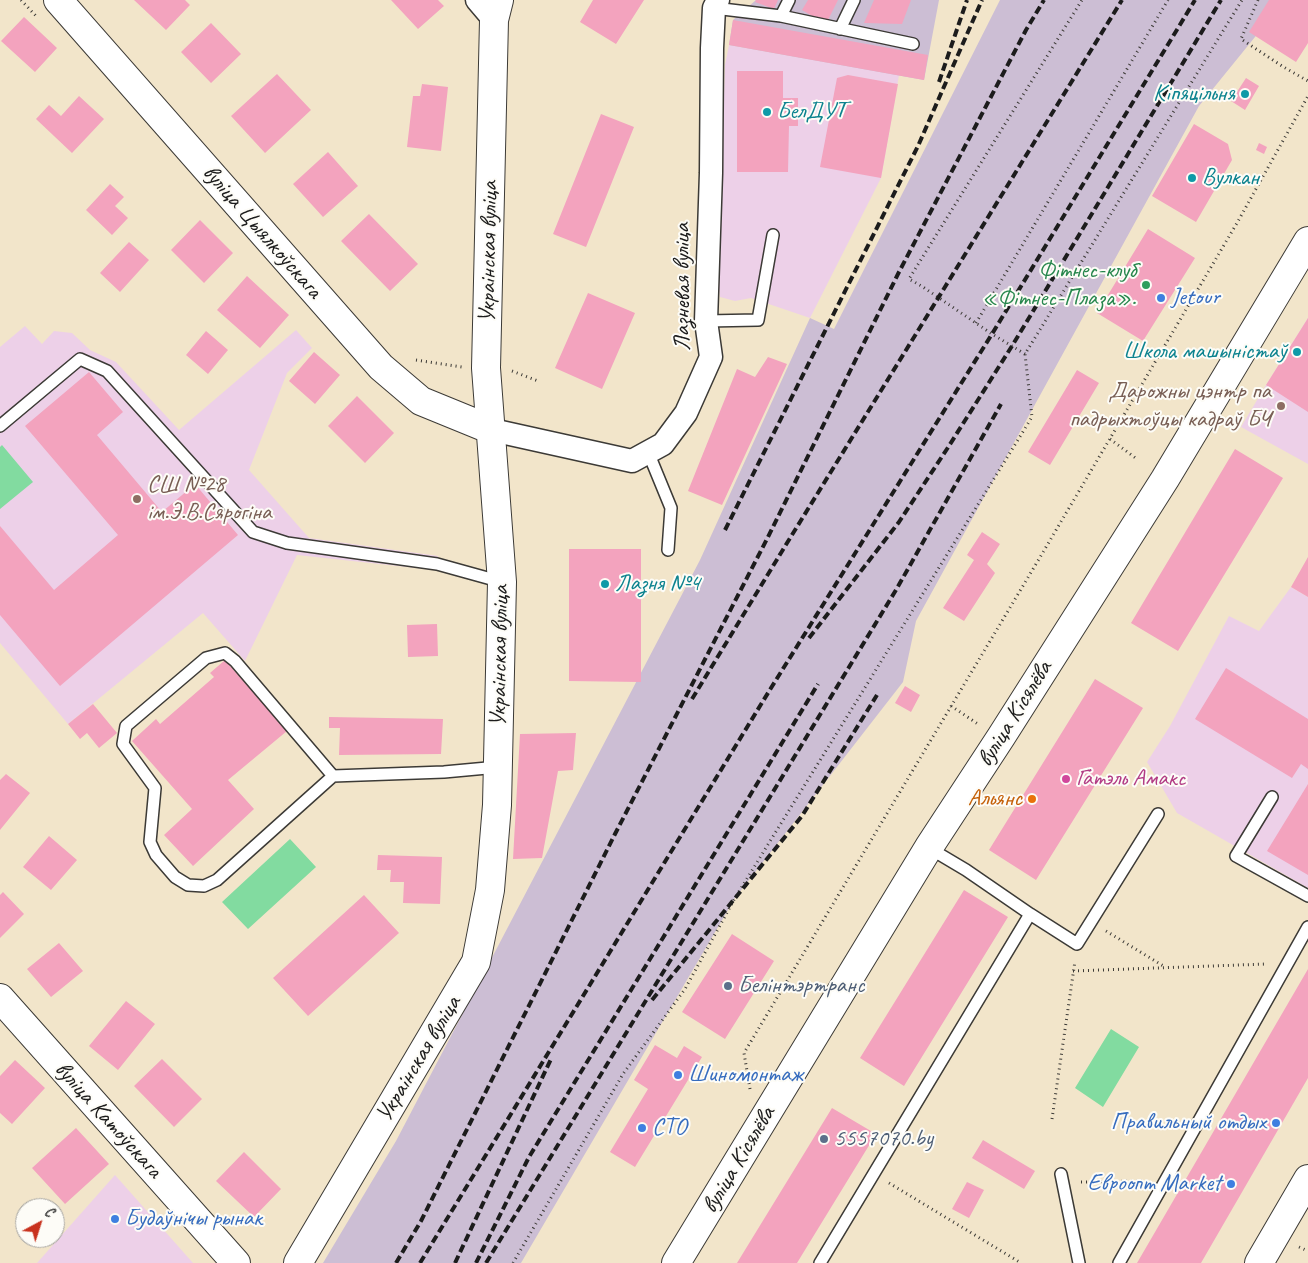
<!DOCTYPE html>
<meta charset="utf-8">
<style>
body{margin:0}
#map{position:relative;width:1308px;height:1263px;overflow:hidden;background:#f2e5ca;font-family:Caveat,sans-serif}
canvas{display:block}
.north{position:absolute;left:15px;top:1198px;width:50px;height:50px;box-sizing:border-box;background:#fdfcf7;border:1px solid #a3a29f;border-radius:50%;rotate:40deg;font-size:14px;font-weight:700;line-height:20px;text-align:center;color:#1c1c1c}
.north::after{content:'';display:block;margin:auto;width:18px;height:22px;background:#c8321e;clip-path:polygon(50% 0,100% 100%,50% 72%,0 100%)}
</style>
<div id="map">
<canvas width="1308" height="1263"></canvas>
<div class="north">С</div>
</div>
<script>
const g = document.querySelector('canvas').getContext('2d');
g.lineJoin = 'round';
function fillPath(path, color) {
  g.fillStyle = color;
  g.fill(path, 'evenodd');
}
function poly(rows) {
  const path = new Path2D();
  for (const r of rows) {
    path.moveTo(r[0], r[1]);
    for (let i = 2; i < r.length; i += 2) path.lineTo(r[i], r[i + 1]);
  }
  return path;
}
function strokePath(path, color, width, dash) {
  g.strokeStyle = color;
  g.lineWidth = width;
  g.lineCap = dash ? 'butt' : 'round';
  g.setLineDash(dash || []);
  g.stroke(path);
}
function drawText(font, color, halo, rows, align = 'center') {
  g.font = font + ' Caveat,sans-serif';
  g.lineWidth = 4;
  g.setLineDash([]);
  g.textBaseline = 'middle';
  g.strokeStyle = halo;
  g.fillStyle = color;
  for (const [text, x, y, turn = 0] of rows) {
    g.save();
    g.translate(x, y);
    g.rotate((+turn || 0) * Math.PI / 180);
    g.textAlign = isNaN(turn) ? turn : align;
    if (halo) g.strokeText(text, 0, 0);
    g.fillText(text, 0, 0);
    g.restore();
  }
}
fillPath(poly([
 [729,45,899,75,881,178,810,318,751,298,735,301,720,297,718,279,725,65],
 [1308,318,1308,464,1241,427,1266,385],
 [25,326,42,344,54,331,72,333,90,350,116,362,179,430,296,330,312,348,287,373,249,470,309,538,438,556,435,570,297,555,245,661,203,613,68,724,0,643,0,347],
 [1291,587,1308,597,1308,888,1177,813,1147,762,1170,726,1229,616,1259,631],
 [115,1175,193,1263,37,1263]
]), '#edd0e8');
fillPath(poly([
 [756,0,939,0,924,80,729,45,733,20],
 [1000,0,1285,0,1199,106,916,621,903,682,735,898,521,1263,323,1263,396,1141,700,560,810,318,834,329]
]), '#ccbed4');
fillPath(poly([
 [2,445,33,482,0,509,0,447],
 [290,839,316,867,248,929,222,902],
 [1111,1029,1139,1047,1103,1107,1075,1088]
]), '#82dba0');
fillPath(poly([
 [134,0,185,0,190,5,166,30],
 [391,0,438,0,444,6,418,29],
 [593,0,644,0,616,44,580,22],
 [756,0,778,0,774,9,755,2],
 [808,0,838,0,826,24,802,10],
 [874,0,911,0,902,24,864,23],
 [1269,0,1308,0,1308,43,1296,62,1249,32],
 [24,17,57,48,35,72,1,41],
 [733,20,928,55,924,80,729,45],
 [211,23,241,54,211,83,181,52],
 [737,71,783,71,783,98,798,98,798,126,789,126,788,172,737,172],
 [277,74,311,110,265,153,231,116],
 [848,75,898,84,881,178,820,167,837,78],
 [1246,78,1259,86,1245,110,1231,101],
 [422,84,448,87,441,151,407,147,413,96,420,96],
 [79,96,104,119,72,153,36,119,49,105,61,116],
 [601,114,634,127,586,247,553,234],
 [1194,124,1228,144,1232,160,1196,222,1152,196],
 [1259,143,1267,147,1264,154,1256,150],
 [328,152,358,186,323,217,293,184],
 [110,184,124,197,115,206,128,218,112,235,86,210],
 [369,214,418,264,390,291,341,241],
 [200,220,233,253,204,283,171,250],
 [1148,229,1195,258,1143,341,1097,313],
 [129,242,149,260,120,292,100,273],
 [247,276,289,315,260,348,217,310],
 [588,293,635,313,602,389,555,368],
 [1308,318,1308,412,1266,385],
 [206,331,228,350,208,374,186,355],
 [314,352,340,375,315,404,289,381],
 [768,357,787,364,722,505,688,491,737,369,755,377],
 [1077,370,1099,383,1050,465,1028,452],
 [89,372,123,412,97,435,162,512,195,484,238,535,60,686,0,615,0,526,54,590,118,535,25,426],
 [357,396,394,433,365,463,328,426],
 [1235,449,1283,478,1178,651,1131,623],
 [982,532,1000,544,987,564,995,573,964,621,943,608,974,560,967,555],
 [569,549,641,549,641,682,569,681],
 [1308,557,1308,597,1291,587],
 [437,624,438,656,408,657,407,625],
 [225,660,287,731,228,780,254,809,193,866,164,835,192,809,132,741,156,719,160,724,214,677,210,673],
 [1226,668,1308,719,1308,769,1301,764,1292,778,1195,719],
 [1095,679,1143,708,1036,880,989,850],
 [905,686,920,695,911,712,895,703],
 [93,704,117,733,99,748,87,733,80,739,68,724],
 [329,717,443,719,441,754,339,755,340,728,329,728],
 [576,733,573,770,558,771,542,858,513,859,520,734],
 [6,774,30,793,0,830,0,780],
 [1308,784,1308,875,1267,851],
 [49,836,77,860,51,890,23,867],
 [378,855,442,857,440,904,403,903,404,882,390,882,391,870,377,870],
 [964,890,1008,917,904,1086,860,1058],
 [3,892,24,914,0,938,0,895],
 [364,895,399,933,308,1016,273,978],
 [732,934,774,961,725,1039,682,1012],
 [59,943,83,971,51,997,27,969],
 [1308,969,1308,1078,1201,1263,1137,1263],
 [126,1001,155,1024,118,1070,89,1046],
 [655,1045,677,1058,684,1046,702,1057,635,1167,610,1152,648,1089,634,1080],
 [162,1059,202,1099,174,1127,134,1086],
 [15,1060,45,1088,12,1124,0,1113,0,1076],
 [832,1108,876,1134,797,1263,737,1263],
 [76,1128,109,1164,65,1204,32,1168],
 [983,1140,1035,1171,1024,1189,972,1158],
 [244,1152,281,1189,254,1217,216,1181],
 [967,1182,984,1190,969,1218,952,1209]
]), '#f3a3be');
const service = poly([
 [714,8,781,16,913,44],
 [781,16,789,0],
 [840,29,854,0],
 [706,321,758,320,773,235],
 [0,426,80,359,107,371,253,532,287,543,437,564,502,582],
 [648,452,671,508,668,550],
 [333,776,217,880,204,886,188,885,175,877,156,855,150,842,155,788,123,744,126,726,206,658,225,653,235,661,333,776,444,772,498,767],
 [1272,797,1236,856,1308,896],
 [1030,914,1077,944,1158,814],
 [1061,1174,1079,1263],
 [820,1263,1030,914,966,870,929,848],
 [1119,1263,1308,927]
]);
const minor = poly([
 [477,0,494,20],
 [492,430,632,461,663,444,686,413,711,357,706,321,711,173,712,48,714,8,718,0]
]);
const tertiary = poly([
 [58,0,381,367,421,401,492,430],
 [0,998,236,1263],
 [298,1263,476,962,490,890,497,805,502,582,486,368,494,20,499,0],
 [676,1263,929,847,1001,737,1165,479,1308,241],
 [1259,1263,1308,1179]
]);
strokePath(service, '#3c3a36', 14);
strokePath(minor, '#3c3a36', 25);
strokePath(tertiary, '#3c3a36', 30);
strokePath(poly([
 [21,0,36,16],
 [1258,0,1241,39,1282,66,1308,81],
 [976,323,1168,0],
 [1025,354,992,334,923,287,909,279,1082,0],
 [416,360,462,367],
 [512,371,538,381],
 [1110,439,1137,459],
 [951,706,978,724],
 [1106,931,1165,967],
 [1073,971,1267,964],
 [750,1089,744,1053,1039,559,1237,223,1308,96],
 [1052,1119,1075,961],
 [1081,1182,1145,1181],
 [889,1183,1021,1263],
 [1299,1247,1308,1251],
 [513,1263,623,1074,685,989,735,898,1032,417,1025,354,1242,0]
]), '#3c3a36', 3, [1, 4]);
strokePath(service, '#fff', 11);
strokePath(minor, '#fff', 22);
strokePath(tertiary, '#fff', 28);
strokePath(poly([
 [939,82,967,0],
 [725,530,918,146,982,0],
 [809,638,899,522,947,449,1012,346,1221,0],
 [692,699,787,543,1122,0],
 [652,1000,802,816,877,695],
 [396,1263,421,1221,615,834,768,537,899,272,1026,30,1044,0],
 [420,1263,771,688,992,334,1195,0],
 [455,1263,551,1059],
 [476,1263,529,1157,818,684],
 [486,1263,896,590,1001,404]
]), '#1c1c1c', 4, [8, 4]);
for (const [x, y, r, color] of [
 [1245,94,5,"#0f9aa8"],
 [767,112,5,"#0f9aa8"],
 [1192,178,5,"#0f9aa8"],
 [1146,285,5,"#2e9e5b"],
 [1161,298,5,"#3f7fe0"],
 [1297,352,5,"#0f9aa8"],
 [1281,406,5,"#8d6e63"],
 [137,499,5,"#8d6e63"],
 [605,584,5,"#0f9aa8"],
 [1066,779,5,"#d1479c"],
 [1032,799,5,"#e8710a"],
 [728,986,5,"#5c6f8a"],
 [678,1075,5,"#3f7fe0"],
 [1276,1123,5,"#3f7fe0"],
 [642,1128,5,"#3f7fe0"],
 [824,1139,5,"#5c6f8a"],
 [1231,1184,5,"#3f7fe0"],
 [115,1219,5,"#3f7fe0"]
]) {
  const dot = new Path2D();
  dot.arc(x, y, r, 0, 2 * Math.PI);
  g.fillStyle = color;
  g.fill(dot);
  strokePath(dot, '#fdfcf7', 2);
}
drawText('24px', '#0d838f', '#fdfcf7', [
 ["Кіпяцільня",1235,94,"right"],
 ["БелДУТ",777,112],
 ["Вулкан",1202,178],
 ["Школа машыністаў",1287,352,"right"],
 ["Лазня №4",615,584]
], 'left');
drawText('24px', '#1c1c1c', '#fdfcf7', [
 ["вуліца Цыялкоўскага",262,232,49],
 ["Украінская вуліца",489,252,-89],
 ["Лазневая вуліца",683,287,-90],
 ["Украінская вуліца",500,656,-89],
 ["вуліца Кісялёва",1015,714,-58],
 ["Украінская вуліца",419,1059,-59],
 ["вуліца Катоўскага",108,1120,48],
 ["вуліца Кісялёва",739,1160,-59]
]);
drawText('24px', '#27864d', '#fdfcf7', [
 ["Фітнес-клуб",1136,271],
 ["«Фітнес-Плаза».",1136,299]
], 'right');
drawText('24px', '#366cbe', '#fdfcf7', [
 ["Jetour",1171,298],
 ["Шиномонтаж",688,1075],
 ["Правильный отдых",1266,1123,"right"],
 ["СТО",652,1128],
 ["Евроопт Market",1221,1184,"right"],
 ["Будаўнічы рынак",125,1219]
], 'left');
drawText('24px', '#785e54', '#fdfcf7', [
 ["Дарожны цэнтр па",1271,392],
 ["падрыхтоўцы кадраў БЧ",1271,420],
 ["СШ №28",147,485,"left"],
 ["ім.Э.В.Сярогіна",147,513,"left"]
], 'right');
drawText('24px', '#b23c85', '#fdfcf7', [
 ["Гатэль Амакс",1076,779]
], 'left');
drawText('24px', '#c56008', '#fdfcf7', [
 ["Альянс",1022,799]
], 'right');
drawText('24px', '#4e5e75', '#fdfcf7', [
 ["Белінтэртранс",738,986],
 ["5557070.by",834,1139]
], 'left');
</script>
